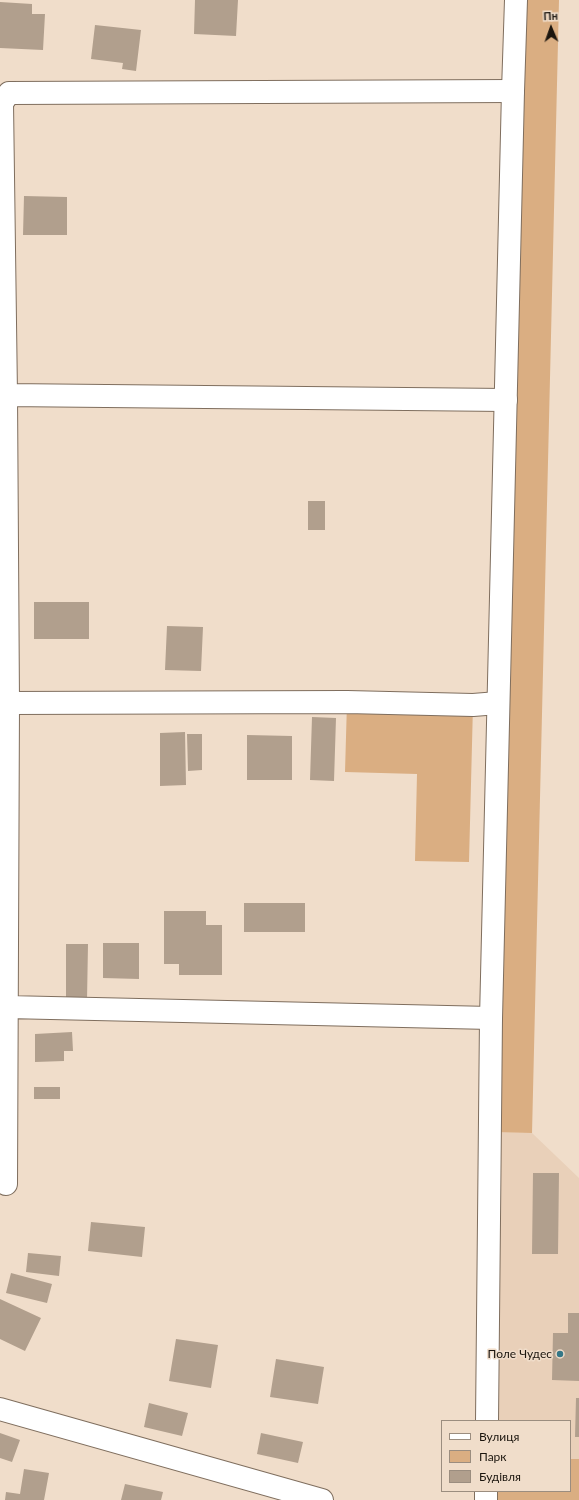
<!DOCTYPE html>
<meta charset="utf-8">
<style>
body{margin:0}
#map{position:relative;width:579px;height:1500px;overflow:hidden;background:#f0ddca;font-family:Lato,sans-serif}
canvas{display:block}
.legend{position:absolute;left:441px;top:1420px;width:130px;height:72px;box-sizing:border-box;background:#f0ddca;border:1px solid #9b8d7f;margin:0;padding:5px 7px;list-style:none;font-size:12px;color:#1b150e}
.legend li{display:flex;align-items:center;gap:8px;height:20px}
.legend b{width:20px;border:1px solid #9b8d7f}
.north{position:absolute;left:531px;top:8px;width:40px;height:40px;-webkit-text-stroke:3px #f0ddca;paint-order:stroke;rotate:358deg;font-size:11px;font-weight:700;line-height:16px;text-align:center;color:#1b150e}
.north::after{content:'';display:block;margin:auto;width:14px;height:18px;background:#1b150e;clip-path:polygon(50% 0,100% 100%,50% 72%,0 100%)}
</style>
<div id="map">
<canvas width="579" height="1500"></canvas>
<ul class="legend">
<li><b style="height:5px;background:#fff"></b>Вулиця</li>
<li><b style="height:11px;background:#daae82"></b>Парк</li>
<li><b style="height:11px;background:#b19f8d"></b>Будівля</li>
</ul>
<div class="north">Пн</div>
</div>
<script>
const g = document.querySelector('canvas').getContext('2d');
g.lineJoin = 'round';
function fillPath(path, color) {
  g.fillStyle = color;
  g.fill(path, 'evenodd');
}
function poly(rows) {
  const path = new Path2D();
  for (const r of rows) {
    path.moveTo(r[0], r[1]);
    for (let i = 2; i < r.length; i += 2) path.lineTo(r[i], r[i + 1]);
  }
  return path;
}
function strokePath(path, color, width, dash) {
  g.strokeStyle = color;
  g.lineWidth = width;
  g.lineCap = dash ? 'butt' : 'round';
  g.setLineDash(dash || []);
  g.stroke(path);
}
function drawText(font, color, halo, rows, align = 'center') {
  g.font = font + ' Lato,sans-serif';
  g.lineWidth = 3;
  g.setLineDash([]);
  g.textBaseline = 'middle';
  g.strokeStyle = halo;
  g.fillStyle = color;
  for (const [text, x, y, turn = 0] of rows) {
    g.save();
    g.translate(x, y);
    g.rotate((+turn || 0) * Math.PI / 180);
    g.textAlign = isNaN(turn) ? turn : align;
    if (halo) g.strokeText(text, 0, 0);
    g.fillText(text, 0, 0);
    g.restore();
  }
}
fillPath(poly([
 [491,1132,532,1133,579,1178,579,1459,570,1459,570,1421,487,1421]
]), '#e9d0b9');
fillPath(poly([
 [516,0,559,0,532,1133,491,1132],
 [347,702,473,705,469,862,415,861,417,774,345,772],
 [570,1459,579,1459,579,1500,486,1500,486,1491,570,1491]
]), '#daae82');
fillPath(poly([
 [195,0,238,0,236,36,194,34],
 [0,2,32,4,32,14,45,14,43,50,0,48],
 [95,25,141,30,136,71,122,69,123,63,91,59],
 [24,196,67,197,67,235,23,235],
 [308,501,325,501,325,530,308,530],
 [34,602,89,602,89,639,34,639],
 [167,626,203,627,201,671,165,670],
 [312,717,336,718,334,781,310,780],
 [185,732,186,785,160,786,160,733],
 [187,734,202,734,202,770,188,771],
 [247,735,292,736,292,780,247,780],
 [244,903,305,903,305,932,244,932],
 [164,911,206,911,206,925,222,925,222,975,179,975,179,964,164,964],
 [103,943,139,943,139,979,103,978],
 [66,944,88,944,87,1000,66,1000],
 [72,1032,73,1051,64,1051,64,1061,35,1062,35,1034],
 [34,1087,60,1087,60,1099,34,1099],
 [533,1173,559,1173,558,1254,532,1254],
 [91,1222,145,1227,142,1257,88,1251],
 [28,1253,61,1256,59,1276,26,1272],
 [11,1273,52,1284,47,1303,6,1293],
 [0,1299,41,1318,25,1351,0,1339],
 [568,1313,579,1313,579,1381,552,1380,553,1333,568,1333],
 [176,1339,218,1345,211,1388,169,1381],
 [276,1359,324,1367,318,1404,270,1397],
 [576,1398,579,1398,579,1437,575,1437],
 [149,1403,188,1413,182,1436,144,1427],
 [0,1433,20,1440,12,1462,0,1458],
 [261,1433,303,1442,298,1463,257,1454],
 [24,1469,49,1473,44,1500,5,1500,6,1492,20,1494],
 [125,1484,163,1492,161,1500,121,1500]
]), '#b19f8d');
const minor = poly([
 [6,395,506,400],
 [8,703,347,702,473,705,498,703],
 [7,1007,491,1018],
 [6,1184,8,703,6,395,2,103,9,93,513,91],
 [0,1409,322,1500]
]);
const secondary = poly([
 [487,1421,491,1018,513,91,516,0],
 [486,1500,486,1491]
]);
strokePath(minor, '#7f6e5e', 24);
strokePath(secondary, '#7f6e5e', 24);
strokePath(minor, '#fff', 22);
strokePath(secondary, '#fff', 22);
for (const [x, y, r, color] of [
 [560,1354,4,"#347787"]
]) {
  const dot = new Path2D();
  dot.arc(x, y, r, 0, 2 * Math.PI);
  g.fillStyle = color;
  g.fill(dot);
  strokePath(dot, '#f0ddca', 1.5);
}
drawText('12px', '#1b150e', '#f0ddca', [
 ["Поле Чудес",552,1354]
], 'right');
</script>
